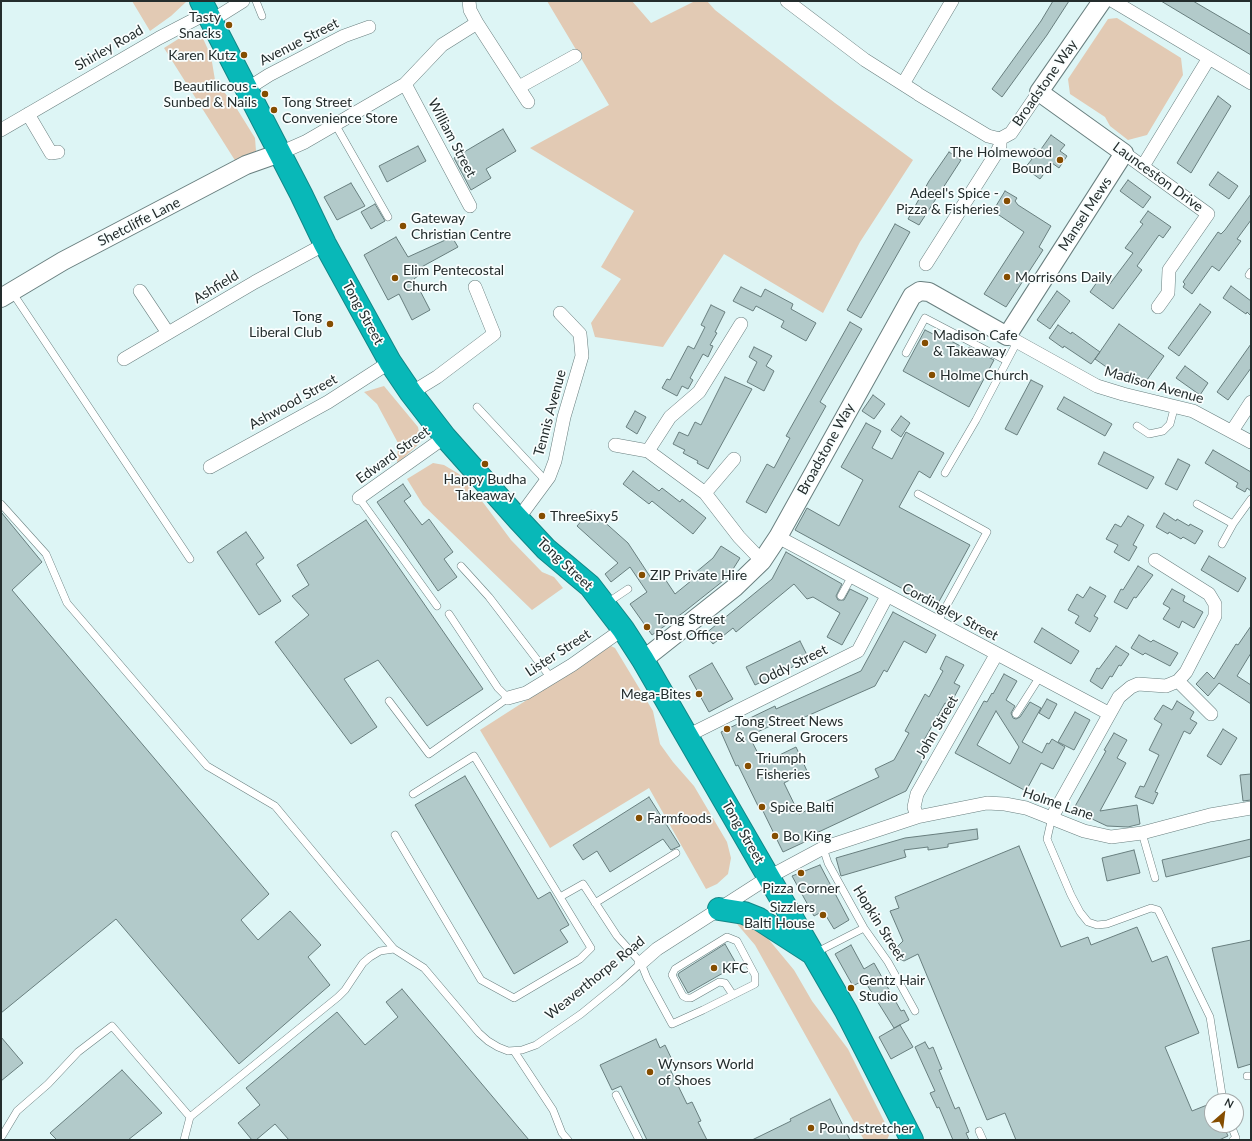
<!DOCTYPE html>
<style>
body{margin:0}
#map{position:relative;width:1252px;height:1141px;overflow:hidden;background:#ddf5f5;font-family:Lato,sans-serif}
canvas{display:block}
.frame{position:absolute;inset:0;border:2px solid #242d2d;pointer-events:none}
.north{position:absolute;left:1204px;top:1093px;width:40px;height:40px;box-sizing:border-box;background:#f9fefe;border:1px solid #a4aaaa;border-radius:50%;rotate:28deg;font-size:11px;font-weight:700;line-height:16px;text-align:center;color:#242d2d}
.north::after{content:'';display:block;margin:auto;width:14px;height:18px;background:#854d00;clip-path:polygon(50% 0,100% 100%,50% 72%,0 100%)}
</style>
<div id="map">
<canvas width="1252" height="1141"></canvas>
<div class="frame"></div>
<div class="north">N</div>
</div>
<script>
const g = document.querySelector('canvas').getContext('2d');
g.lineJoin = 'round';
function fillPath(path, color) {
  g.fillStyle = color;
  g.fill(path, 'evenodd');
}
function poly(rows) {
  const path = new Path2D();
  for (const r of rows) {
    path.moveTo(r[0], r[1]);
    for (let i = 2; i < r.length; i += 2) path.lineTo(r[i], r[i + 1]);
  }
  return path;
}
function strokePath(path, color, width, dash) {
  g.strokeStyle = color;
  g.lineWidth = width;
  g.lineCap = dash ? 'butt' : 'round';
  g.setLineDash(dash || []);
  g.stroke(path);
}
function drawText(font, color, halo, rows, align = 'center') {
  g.font = font + ' Lato,sans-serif';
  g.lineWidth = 3.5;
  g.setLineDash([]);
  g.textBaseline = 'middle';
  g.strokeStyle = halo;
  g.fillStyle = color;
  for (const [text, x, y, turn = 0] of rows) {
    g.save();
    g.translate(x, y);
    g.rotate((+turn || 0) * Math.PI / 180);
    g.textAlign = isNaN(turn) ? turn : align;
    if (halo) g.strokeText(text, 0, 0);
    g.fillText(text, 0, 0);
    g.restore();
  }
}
fillPath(poly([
 [132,1,185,1,186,2,171,16,150,31],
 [547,1,632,1,651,23,695,1,707,1,715,10,835,103,913,160,860,242,823,313,724,254,663,347,595,337,591,323,621,279,601,267,634,211,530,148,609,105],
 [1117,18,1181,58,1183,75,1147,135,1128,140,1110,126,1105,117,1070,94,1068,79,1108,19],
 [191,31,200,32,211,56,215,80,237,109,255,138,256,151,236,162,164,48],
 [384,386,418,427,421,442,397,464,398,443,377,404,364,392],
 [433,463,444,465,459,474,485,505,511,540,542,572,554,577,563,588,532,610,423,505,407,479],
 [611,646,615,648,653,711,660,744,673,762,694,786,727,842,731,858,728,874,717,884,706,889,649,788,550,848,480,730],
 [737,924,755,927,765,935,794,970,812,1001,848,1049,890,1133,887,1140,864,1140,755,945]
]), '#e2cab4');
const building = poly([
 [1053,1,1069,1,1047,35,1002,97,992,89,1041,21,1053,1],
 [1161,1,1193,1,1251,35,1251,55,1161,1],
 [1218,96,1231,106,1191,173,1177,163,1218,96],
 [503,129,516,151,486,169,491,178,471,190,454,158,503,129],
 [1051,135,1065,145,1060,151,1067,156,1059,168,1052,163,1040,179,1025,168,1032,159,1028,156,1034,148,1039,152,1051,135],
 [418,146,426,161,387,182,379,166,418,146],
 [949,152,961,160,919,225,908,219,929,181,949,152],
 [1218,172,1238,186,1229,199,1209,185,1218,172],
 [1128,180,1151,197,1143,208,1120,191,1128,180],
 [351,183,365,206,337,220,324,197,351,183],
 [1005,191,1017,198,1015,201,1018,205,1051,226,1039,247,1043,250,1006,307,984,294,1024,232,993,211,1005,191],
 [1251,194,1251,220,1237,239,1241,241,1219,271,1212,266,1192,294,1183,287,1185,284,1183,282,1218,232,1221,234,1225,230,1251,194],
 [375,204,385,221,371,229,361,212,375,204],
 [1148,211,1171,227,1163,238,1159,235,1137,266,1142,270,1113,309,1090,292,1100,278,1109,285,1133,253,1125,248,1143,224,1140,222,1148,211],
 [895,224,910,232,861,318,847,310,895,224],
 [396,237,408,257,452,237,458,247,416,270,419,275,414,279,430,310,412,320,399,294,388,300,364,255,396,237],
 [1231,286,1251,301,1251,316,1247,312,1246,314,1223,298,1231,286],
 [741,287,761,297,765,289,793,304,791,309,816,323,806,341,781,327,784,321,756,306,753,311,733,301,741,287],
 [1057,291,1070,301,1050,329,1037,320,1057,291],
 [1200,304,1211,312,1179,356,1168,348,1200,304],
 [711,305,725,312,715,332,717,333,710,345,713,346,708,357,703,354,690,378,693,380,688,389,682,386,677,396,662,388,667,379,670,380,688,346,694,349,705,327,701,325,711,305],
 [850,322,862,329,820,402,826,406,766,513,746,502,767,464,774,468,790,438,786,436,850,322],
 [1119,324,1164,356,1144,384,1127,372,1122,378,1095,359,1119,324],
 [1058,325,1071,334,1072,332,1100,352,1091,364,1064,346,1063,348,1049,338,1058,325],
 [925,330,933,334,934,332,968,350,969,347,994,360,969,407,903,371,925,330],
 [1251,344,1251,368,1228,400,1217,392,1251,344],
 [754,347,772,356,766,366,774,371,764,391,747,382,757,362,749,357,754,347],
 [1185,366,1208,383,1200,395,1176,378,1185,366],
 [725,377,752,389,708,469,697,463,698,461,683,453,685,450,673,444,679,432,688,436,695,422,701,425,725,377],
 [1031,380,1043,386,1017,435,1005,429,1031,380],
 [873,395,885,404,874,419,862,411,873,395],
 [1064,397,1112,424,1105,436,1057,409,1064,397],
 [635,411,646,417,637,434,626,427,635,411],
 [901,416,910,423,901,437,891,430,901,416],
 [866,423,881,431,872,448,892,459,906,432,944,453,930,478,919,471,899,507,970,545,936,607,795,530,807,508,839,526,863,480,841,467,866,423],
 [1213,450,1251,472,1251,491,1247,488,1245,492,1236,487,1238,483,1205,463,1213,450],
 [1104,452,1154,477,1147,489,1098,464,1104,452],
 [1178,459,1190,465,1177,490,1165,484,1178,459],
 [633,471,659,491,662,488,680,502,682,499,706,518,693,534,652,501,649,504,623,484,633,471],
 [403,484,411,496,404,501,422,525,429,519,453,552,444,559,457,577,438,591,377,502,403,484],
 [591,510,628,543,651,578,659,570,675,594,697,576,695,573,713,558,721,546,740,558,728,577,684,612,652,635,630,604,647,592,630,567,611,582,605,574,618,563,577,526,591,510],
 [1,512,42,562,12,590,269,894,241,920,258,940,290,911,321,945,308,957,330,985,239,1064,116,919,1,1013,1,512],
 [1164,513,1176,521,1177,519,1189,526,1190,524,1203,531,1195,544,1183,537,1181,539,1169,532,1168,534,1156,527,1164,513],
 [1128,516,1144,525,1133,545,1137,547,1129,561,1114,552,1118,545,1106,539,1115,524,1121,527,1128,516],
 [366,520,483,689,427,726,378,660,344,679,377,727,351,744,275,642,309,615,292,596,309,585,297,565,366,520],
 [246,532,264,558,256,564,281,601,259,615,217,552,246,532],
 [786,552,842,584,836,596,838,600,844,600,850,589,868,598,842,645,827,637,840,613,813,597,807,599,794,584,736,632,733,628,713,644,705,634,772,579,786,552],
 [1209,556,1246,578,1238,592,1201,570,1209,556],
 [1138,566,1153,575,1136,598,1134,597,1127,609,1114,602,1121,589,1123,590,1138,566],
 [1090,587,1106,596,1094,616,1098,618,1090,632,1075,623,1079,616,1068,610,1077,594,1083,598,1090,587],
 [1172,589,1185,596,1183,601,1203,612,1194,628,1182,621,1179,628,1163,619,1170,608,1163,604,1172,589],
 [893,612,936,635,926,653,904,641,887,672,884,670,875,686,789,724,787,718,749,736,763,763,796,747,807,771,784,783,799,814,879,777,875,769,894,760,909,733,905,731,925,694,929,697,943,671,940,669,946,656,964,665,954,683,960,686,950,705,945,703,923,742,930,746,906,791,810,836,811,839,783,852,762,809,760,810,738,765,736,766,721,732,775,706,776,709,861,671,893,612],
 [1251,626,1251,653,1237,676,1251,685,1251,704,1219,683,1208,696,1196,684,1207,672,1214,679,1236,644,1238,645,1251,626],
 [1042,628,1079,651,1071,664,1034,642,1042,628],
 [1139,635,1151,642,1153,640,1178,653,1170,666,1145,653,1143,655,1131,648,1139,635],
 [800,641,809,659,755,685,746,667,800,641],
 [1116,646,1129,654,1121,666,1119,665,1112,677,1110,676,1102,689,1090,681,1097,668,1099,669,1116,646],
 [712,663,733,699,709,712,689,676,712,663],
 [1004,674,1017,681,1006,700,1015,706,1011,713,1013,718,1016,719,1020,717,1030,702,1041,708,1022,742,1042,753,1047,743,1049,744,1052,739,1065,747,1053,769,1041,763,1026,791,955,753,984,701,987,702,992,693,993,694,1004,674],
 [996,711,1019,747,1010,764,977,745,996,711],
 [1047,699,1057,704,1049,719,1039,713,1047,699],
 [1177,701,1194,712,1190,719,1197,723,1190,734,1184,731,1155,792,1158,793,1153,804,1135,797,1140,786,1144,787,1159,755,1149,750,1162,724,1154,719,1163,705,1172,710,1177,701],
 [1075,712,1090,720,1074,750,1058,742,1075,712],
 [1223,729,1237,738,1221,765,1207,756,1223,729],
 [1114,733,1127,740,1117,758,1126,763,1100,811,1137,805,1140,824,1128,827,1107,826,1073,810,1106,751,1104,750,1114,733],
 [1251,774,1251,800,1243,801,1240,775,1251,774],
 [465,776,538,899,550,892,569,925,560,930,568,942,514,974,415,805,465,776],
 [649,797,680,846,671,850,663,839,610,872,597,851,583,860,573,845,649,797],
 [977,829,978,839,948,844,948,847,928,850,928,847,904,850,906,857,841,876,836,858,905,838,977,829],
 [1251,839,1251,856,1166,877,1162,860,1251,839],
 [1019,846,1061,947,1088,937,1091,945,1137,927,1152,962,1167,956,1199,1033,1165,1047,1192,1111,1212,1103,1212,1125,1223,1125,1228,1136,1219,1140,1016,1140,1005,1113,987,1120,918,954,904,961,898,958,896,955,897,947,903,941,890,911,899,908,895,897,1019,846],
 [1134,850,1140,873,1107,881,1102,858,1134,850],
 [820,865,849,920,834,929,823,911,814,916,792,876,820,865],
 [1251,940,1251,1064,1238,1068,1212,948,1251,940],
 [725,944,737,965,688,993,678,975,679,973,725,944],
 [851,945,864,969,874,963,901,1011,904,1010,909,1020,894,1028,864,980,853,986,835,954,851,945],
 [402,989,529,1140,289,1140,275,1124,256,1140,252,1140,238,1123,260,1105,246,1088,337,1012,365,1045,398,1017,386,1002,402,989],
 [900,1025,913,1047,891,1059,879,1037,900,1025],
 [1,1037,23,1063,1,1081,1,1037],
 [656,1039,660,1048,665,1045,674,1064,669,1067,687,1104,692,1102,701,1121,698,1122,707,1140,647,1140,621,1086,612,1090,600,1065,656,1039],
 [925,1042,929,1049,933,1047,942,1069,939,1070,955,1109,959,1107,969,1132,966,1133,969,1140,953,1140,939,1107,937,1108,930,1093,935,1091,915,1047,925,1042],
 [122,1070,162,1113,128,1140,57,1140,50,1133,122,1070],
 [830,1099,850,1140,752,1140,791,1121,790,1119,830,1099]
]);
fillPath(building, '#b2caca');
strokePath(building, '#687e7e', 1);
const lane = poly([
 [256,1,262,16],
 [335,124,388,217],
 [1249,275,1251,272],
 [12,292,190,559],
 [906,353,925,318,1007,361],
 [477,407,546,481],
 [1137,426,1149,434,1163,431,1170,424,1175,405],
 [945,473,976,420,1017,342],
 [918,494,987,532,937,623],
 [359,498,437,606],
 [1,504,46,554,67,603,207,766,275,806,394,949,424,968,479,1033,488,1041,498,1047,508,1051,522,1050,536,1045,581,1014,619,983,641,963],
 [1197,504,1233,524,1222,544],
 [1233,524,1251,499],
 [461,566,489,597,551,678],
 [841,596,852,576],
 [607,603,628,589],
 [389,701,429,754,508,698,498,688,449,614],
 [1016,714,1039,678],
 [1052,817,1047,839,1071,895,1080,912,1088,922,1097,925,1107,924,1151,908,1158,910,1210,1017,1223,1101],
 [1142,833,1155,878],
 [395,835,481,980,514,998,580,959,591,948,474,756,413,794],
 [823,848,828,863,864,928,888,962,915,1011],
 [560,897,583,884,617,936,641,963,647,978,672,1024,703,1010,755,984,755,975,737,941,727,937,675,969,672,975,683,996,687,998,691,998,719,982,725,983,733,995],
 [595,903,676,853],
 [815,953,864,928],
 [514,1051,553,1110,562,1133,568,1140],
 [1247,1076,1251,1076],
 [616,1095,639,1140],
 [1231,1125,1236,1138,1233,1140],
 [979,1131,983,1140],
 [2,1136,17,1111,48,1084,78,1052,112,1026,190,1117,338,997,345,990,363,963,370,957,380,951,394,949],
 [184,1140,190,1117]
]);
const street = poly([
 [469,1,470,10,477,23,528,102],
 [787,1,865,60,917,93],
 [1113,1,1251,83],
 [211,21,243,1],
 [405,84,470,206],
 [903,84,952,1],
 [519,87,575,56],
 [247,89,269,75,344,36,369,27],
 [918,94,988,136,1000,139,1011,133,1039,92],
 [28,114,51,153,58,152],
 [1,130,159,38,207,13],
 [280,153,305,142,405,84,442,45,477,23],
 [1124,153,1208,214,1169,270,1168,293,1158,307],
 [1143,166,1209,58],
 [926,264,997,152,1000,146,1000,139],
 [140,291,168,333],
 [1007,336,1097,386,1123,394,1193,411,1251,442],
 [124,359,255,282,325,244],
 [411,393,437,377,494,334,475,287],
 [1232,431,1251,402],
 [615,445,648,451,705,493,739,537,762,561],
 [648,451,670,417,699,392,741,324],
 [210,467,328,402,390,362],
 [705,493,734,459],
 [359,498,445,437],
 [518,519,549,477,555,461,564,417,582,356,580,334,560,313],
 [778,537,1108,713],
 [1178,681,1211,714],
 [508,698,526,693,572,665,623,629],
 [687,736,858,651,887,596],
 [917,817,914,807,917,794,996,655],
 [1052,817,1119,697,1131,687,1138,684,1166,686,1178,681,1186,672,1215,616,1215,604,1209,594,1155,560],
 [641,963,657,949,769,877,823,848,917,817,987,803,1005,804,1026,808,1084,831,1111,837,1142,833,1210,815,1251,808]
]);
const secondary = poly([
 [1,298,63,261,246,165,280,153],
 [643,660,734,588,762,561,778,537,912,296,920,291,929,292,1007,336,1124,153,1039,92,1102,1]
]);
const highway = poly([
 [201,1,301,194,325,244,390,362,411,393,445,437,518,519,546,549,590,586,623,629,643,660,846,1011,912,1140],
 [719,909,744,913,759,919,810,952]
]);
strokePath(lane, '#697f7f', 8);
strokePath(street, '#697f7f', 14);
strokePath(secondary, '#697f7f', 20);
strokePath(highway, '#128787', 24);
strokePath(lane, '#fff', 7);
strokePath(street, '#fff', 13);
strokePath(secondary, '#fff', 18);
strokePath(highway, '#08b8b8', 22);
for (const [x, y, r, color] of [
 [229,25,4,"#854d00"],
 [244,55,4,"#854d00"],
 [265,94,4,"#854d00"],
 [274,110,4,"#854d00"],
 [1060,160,4,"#854d00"],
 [1007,201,4,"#854d00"],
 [403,226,4,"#854d00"],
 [1007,277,4,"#854d00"],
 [395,278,4,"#854d00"],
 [330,324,4,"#854d00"],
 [925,343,4,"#854d00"],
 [932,375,4,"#854d00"],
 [485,464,4,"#854d00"],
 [542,516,4,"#854d00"],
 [642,575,4,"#854d00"],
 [647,627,4,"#854d00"],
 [699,694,4,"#854d00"],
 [727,729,4,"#854d00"],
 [748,766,4,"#854d00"],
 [762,807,4,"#854d00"],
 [639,818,4,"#854d00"],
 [775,836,4,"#854d00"],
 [801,873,4,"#854d00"],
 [823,915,4,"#854d00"],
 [714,968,4,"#854d00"],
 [851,988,4,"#854d00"],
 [650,1072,4,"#854d00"],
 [811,1128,4,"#854d00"]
]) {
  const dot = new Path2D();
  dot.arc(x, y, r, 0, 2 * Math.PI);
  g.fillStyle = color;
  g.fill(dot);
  strokePath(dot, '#f9fefe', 1.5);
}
drawText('14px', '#242d2d', '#f9fefe', [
 ["Tasty",221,17,"right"],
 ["Snacks",221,33,"right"],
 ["Karen Kutz",236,55,"right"],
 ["Beautilicous -",257,86,"right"],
 ["Sunbed & Nails",257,102,"right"],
 ["Tong Street",282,102],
 ["Convenience Store",282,118],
 ["The Holmewood",1052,152,"right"],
 ["Bound",1052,168,"right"],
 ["Adeel's Spice -",999,193,"right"],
 ["Pizza & Fisheries",999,209,"right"],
 ["Gateway",411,218],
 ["Christian Centre",411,234],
 ["Elim Pentecostal",403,270],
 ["Church",403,286],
 ["Morrisons Daily",1015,277],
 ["Tong",322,316,"right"],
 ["Liberal Club",322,332,"right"],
 ["Madison Cafe",933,335],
 ["& Takeaway",933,351],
 ["Holme Church",940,375],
 ["Happy Budha",485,479,"center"],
 ["Takeaway",485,495,"center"],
 ["ThreeSixy5",550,516],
 ["ZIP Private Hire",650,575],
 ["Tong Street",655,619],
 ["Post Office",655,635],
 ["Mega-Bites",691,694,"right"],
 ["Tong Street News",735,721],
 ["& General Grocers",735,737],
 ["Triumph",756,758],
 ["Fisheries",756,774],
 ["Spice Balti",770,807],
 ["Farmfoods",647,818],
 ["Bo King",783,836],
 ["Pizza Corner",801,888,"center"],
 ["Sizzlers",815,907,"right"],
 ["Balti House",815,923,"right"],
 ["KFC",722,968],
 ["Gentz Hair",859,980],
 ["Studio",859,996],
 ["Wynsors World",658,1064],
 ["of Shoes",658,1080],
 ["Poundstretcher",819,1128]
], 'left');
drawText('14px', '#242d2d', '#f9fefe', [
 ["Avenue Street",299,42,-27],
 ["Shirley Road",109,48,-30],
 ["Broadstone Way",1045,83,-55],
 ["William Street",452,138,62],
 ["Launceston Drive",1158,177,36],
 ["Mansel Mews",1085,214,-57],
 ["Shetcliffe Lane",139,222,-27],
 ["Ashfield",216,287,-31],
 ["Tong Street",363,313,61],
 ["Madison Avenue",1154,385,16],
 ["Ashwood Street",293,402,-29],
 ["Tennis Avenue",550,413,-75],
 ["Broadstone Way",826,449,-61],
 ["Edward Street",393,455,-36],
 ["Tong Street",565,564,43],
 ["Cordingley Street",950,612,28],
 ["Lister Street",558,653,-33],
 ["Oddy Street",793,665,-26],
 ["John Street",937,727,-60],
 ["Holme Lane",1058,804,19],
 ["Tong Street",743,832,60],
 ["Hopkin Street",879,923,58],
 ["Weaverthorpe Road",595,978,-39]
]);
</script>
